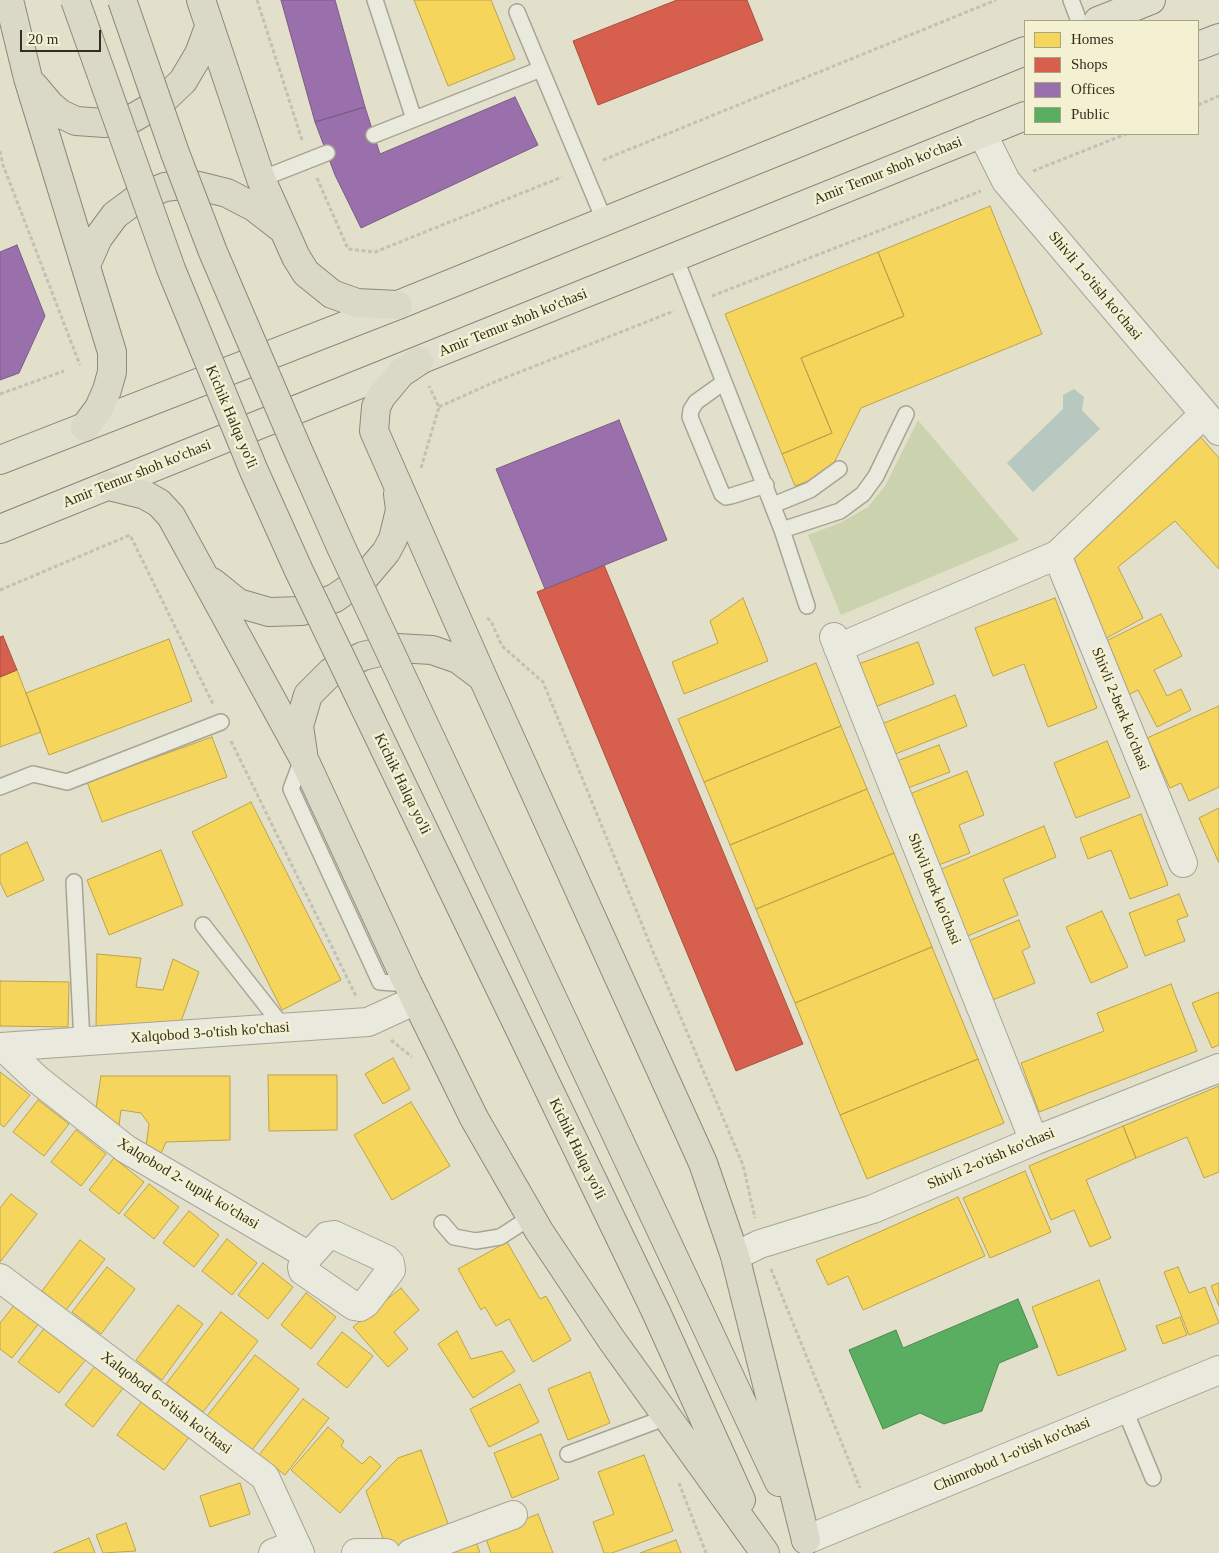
<!DOCTYPE html>
<style>
body{margin:0}
#map{position:relative;width:1219px;height:1553px;overflow:hidden;background:#e2e0cb;font-family:"Times New Roman",serif}
canvas{display:block}
.legend{position:absolute;left:1024px;top:20px;width:175px;height:115px;box-sizing:border-box;background:#f3f1d1;border:1px solid #a7a389;margin:0;padding:6px 9px;list-style:none;font-size:15px;color:#342e1e}
.legend li{display:flex;align-items:center;gap:10px;height:25px}
.legend b{width:25px;border:1px solid #a7a389}
.scale{position:absolute;left:20px;top:30px;width:81px;height:22px;box-sizing:border-box;border:2px solid #342e1e;border-top:0;padding-left:6px;font-size:15px;line-height:18px;white-space:nowrap;color:#342e1e;-webkit-text-stroke:4px #f3f1d1;paint-order:stroke}
</style>
<div id="map">
<canvas width="1219" height="1553"></canvas>
<ul class="legend">
<li><b style="height:14px;background:#f6d55c"></b>Homes</li>
<li><b style="height:14px;background:#d6604d"></b>Shops</li>
<li><b style="height:14px;background:#9970ab"></b>Offices</li>
<li><b style="height:14px;background:#5aae61"></b>Public</li>
</ul>
<div class="scale">20 m</div>
</div>
<script>
const g = document.querySelector('canvas').getContext('2d');
g.lineJoin = 'round';
function fillPath(path, color) {
  g.fillStyle = color;
  g.fill(path, 'evenodd');
}
function poly(rows) {
  const path = new Path2D();
  for (const r of rows) {
    path.moveTo(r[0], r[1]);
    for (let i = 2; i < r.length; i += 2) path.lineTo(r[i], r[i + 1]);
  }
  return path;
}
function strokePath(path, color, width, dash) {
  g.strokeStyle = color;
  g.lineWidth = width;
  g.lineCap = dash ? 'butt' : 'round';
  g.setLineDash(dash || []);
  g.stroke(path);
}
function drawText(font, color, halo, rows, align = 'center') {
  g.font = font + ' "Times New Roman",serif';
  g.lineWidth = 5;
  g.setLineDash([]);
  g.textBaseline = 'middle';
  g.strokeStyle = halo;
  g.fillStyle = color;
  for (const [text, x, y, turn = 0] of rows) {
    g.save();
    g.translate(x, y);
    g.rotate((+turn || 0) * Math.PI / 180);
    g.textAlign = isNaN(turn) ? turn : align;
    if (halo) g.strokeText(text, 0, 0);
    g.fillText(text, 0, 0);
    g.restore();
  }
}
fillPath(poly([
 [918,420,1019,540,841,615,808,535,840,523,868,507,885,486]
]), '#cad3ae');
fillPath(poly([
 [1074,389,1084,397,1082,410,1100,429,1033,492,1007,463,1063,409,1063,395]
]), '#b7c8c0');
const homes = poly([
 [414,0,491,0,515,59,448,86,414,0],
 [990,206,1042,334,861,408,829,473,795,486,782,454,832,433,801,358,904,316,878,252,990,206],
 [878,252,904,316,801,358,832,433,782,454,725,314,878,252],
 [1198,434,1219,458,1219,569,1175,521,1118,567,1143,618,1103,640,1067,565,1198,434],
 [743,598,768,661,684,694,672,662,718,643,710,621,743,598],
 [1055,598,1097,708,1048,727,1024,664,993,676,975,628,1055,598],
 [1161,614,1182,656,1154,670,1167,696,1181,689,1191,710,1157,727,1138,690,1124,697,1098,645,1161,614],
 [169,639,192,701,49,755,26,693,169,639],
 [918,642,934,684,872,708,856,665,918,642],
 [816,663,841,726,704,782,678,719,816,663],
 [17,670,41,732,0,747,0,677,17,670],
 [955,695,967,726,890,756,879,725,955,695],
 [1219,706,1219,787,1189,801,1181,783,1170,788,1147,738,1219,706],
 [841,726,867,789,730,845,704,782,841,726],
 [212,737,227,777,102,822,87,782,212,737],
 [1107,741,1130,797,1076,818,1054,763,1107,741],
 [939,745,950,772,900,791,889,764,939,745],
 [967,771,984,815,959,825,970,853,936,866,907,795,967,771],
 [867,789,894,853,756,909,730,845,867,789],
 [251,802,341,980,282,1010,192,832,251,802],
 [1219,808,1219,863,1199,818,1219,808],
 [1141,814,1168,885,1130,899,1111,850,1088,859,1080,838,1141,814],
 [1044,826,1056,857,1003,879,1018,915,965,937,937,871,1044,826],
 [27,842,44,880,7,897,0,882,0,855,27,842],
 [161,850,183,905,109,935,87,880,161,850],
 [894,853,932,947,795,1003,756,909,894,853],
 [1179,894,1188,916,1177,920,1185,941,1145,956,1129,913,1179,894],
 [1102,911,1128,967,1091,983,1066,927,1102,911],
 [1019,920,1030,947,1022,951,1035,983,990,1001,966,942,1019,920],
 [932,947,978,1059,840,1115,795,1003,932,947],
 [97,954,141,958,136,987,163,990,173,959,199,972,180,1024,96,1028,97,954],
 [0,981,69,982,68,1027,0,1026,0,981],
 [1171,984,1197,1051,1039,1112,1021,1063,1104,1031,1097,1013,1171,984],
 [1219,992,1219,1045,1212,1048,1192,1003,1219,992],
 [393,1058,410,1089,383,1104,365,1074,393,1058],
 [978,1059,1004,1123,867,1179,840,1115,978,1059],
 [0,1072,30,1095,4,1127,0,1124,0,1072],
 [268,1075,337,1075,337,1130,269,1131,268,1075],
 [101,1076,230,1076,230,1140,166,1142,156,1165,145,1154,149,1124,141,1113,121,1110,117,1141,94,1121,101,1076],
 [1219,1086,1219,1172,1204,1178,1187,1137,1136,1158,1123,1126,1219,1086],
 [38,1100,69,1124,44,1156,13,1132,38,1100],
 [411,1102,450,1166,392,1200,354,1135,411,1102],
 [1123,1126,1136,1158,1086,1180,1111,1238,1090,1247,1074,1210,1051,1220,1029,1166,1123,1126],
 [76,1130,106,1154,81,1186,51,1162,76,1130],
 [114,1158,144,1182,119,1214,89,1190,114,1158],
 [1025,1171,1051,1232,990,1258,963,1198,1025,1171],
 [149,1184,179,1207,154,1239,124,1215,149,1184],
 [11,1194,37,1214,0,1262,0,1208,11,1194],
 [958,1197,985,1256,863,1310,848,1276,828,1285,816,1260,958,1197],
 [189,1211,219,1235,194,1267,163,1243,189,1211],
 [227,1239,257,1263,232,1295,202,1271,227,1239],
 [80,1240,105,1259,66,1310,42,1291,80,1240],
 [507,1242,540,1299,546,1296,571,1340,533,1362,509,1319,496,1326,485,1307,481,1310,458,1269,507,1242],
 [263,1263,293,1287,268,1319,238,1295,263,1263],
 [107,1267,135,1289,101,1334,72,1312,107,1267],
 [1178,1267,1189,1293,1205,1287,1219,1323,1189,1335,1164,1272,1178,1267],
 [1099,1280,1126,1350,1058,1376,1032,1307,1099,1280],
 [1219,1283,1219,1306,1211,1286,1219,1283],
 [401,1288,419,1310,394,1332,408,1349,388,1367,353,1327,401,1288],
 [306,1293,336,1317,311,1349,281,1325,306,1293],
 [16,1303,40,1322,12,1358,0,1349,0,1323,16,1303],
 [178,1305,203,1324,162,1380,136,1360,178,1305],
 [221,1312,258,1341,203,1412,166,1384,221,1312],
 [1180,1317,1187,1335,1163,1344,1156,1326,1180,1317],
 [46,1326,87,1358,59,1393,18,1362,46,1326],
 [457,1331,471,1359,502,1351,515,1371,473,1398,438,1344,457,1331],
 [342,1332,373,1356,347,1388,317,1364,342,1332],
 [255,1355,299,1389,252,1450,207,1416,255,1355],
 [96,1365,124,1387,93,1427,65,1405,96,1365],
 [590,1372,610,1423,568,1440,548,1389,590,1372],
 [520,1384,539,1422,489,1447,470,1409,520,1384],
 [303,1399,329,1418,285,1475,259,1455,303,1399],
 [142,1401,190,1436,164,1470,117,1435,142,1401],
 [328,1427,344,1441,341,1446,362,1464,370,1456,381,1466,340,1513,291,1470,328,1427],
 [541,1434,559,1479,512,1498,494,1453,541,1434],
 [421,1450,450,1529,388,1552,366,1491,398,1458,421,1450],
 [644,1455,673,1531,612,1553,604,1553,593,1522,614,1514,598,1472,644,1455],
 [240,1483,250,1514,210,1527,200,1496,240,1483],
 [538,1514,553,1553,491,1553,485,1536,538,1514],
 [126,1523,136,1551,103,1553,96,1535,126,1523],
 [89,1538,95,1553,53,1553,89,1538],
 [475,1539,480,1553,439,1553,475,1539],
 [676,1540,681,1553,640,1553,676,1540]
]);
fillPath(homes, '#f6d55c');
strokePath(homes, '#bca349', 1);
const shops = poly([
 [677,0,747,0,763,40,598,105,573,41,677,0],
 [604,565,803,1044,736,1071,537,592,604,565],
 [3,636,17,670,0,677,0,637,3,636]
]);
fillPath(shops, '#d6604d');
strokePath(shops, '#a5513f', 1);
const offices = poly([
 [281,0,335,0,365,107,315,122,281,0],
 [515,97,538,145,361,228,335,175,315,122,365,107,380,154,515,97],
 [17,245,45,316,19,373,0,380,0,252,17,245],
 [619,420,667,540,545,589,496,469,619,420]
]);
fillPath(offices, '#9970ab');
strokePath(offices, '#7b5c81', 1);
const public = poly([
 [1018,1299,1038,1347,999,1363,982,1411,944,1424,920,1413,883,1429,849,1350,896,1330,903,1348,1018,1299]
]);
fillPath(public, '#5aae61');
strokePath(public, '#4f884d', 1);
const service = poly([
 [375,0,414,119],
 [1071,0,1079,21],
 [517,12,605,222],
 [374,135,541,69],
 [261,179,327,153],
 [675,257,782,530,840,511,863,494,876,476,906,414],
 [724,382,696,402,691,410,690,417,722,494,726,497,731,496,766,485],
 [773,505,810,490,839,469],
 [782,530,807,606],
 [303,757,291,789,380,982,408,984],
 [0,787,33,774,67,782,221,722],
 [74,882,82,1042],
 [203,925,284,1028],
 [442,1223,454,1237,476,1241,500,1237,531,1217],
 [1124,1408,1153,1478],
 [568,1454,667,1417]
]);
const minor = poly([
 [982,133,1006,181,1219,431],
 [1057,555,1183,863],
 [834,637,1034,1141],
 [838,648,1057,555,1204,414],
 [0,1047,368,1022,416,1000],
 [3,1047,37,1079,126,1149,309,1256],
 [334,1235,386,1259,390,1263,391,1270,366,1303,360,1307,354,1306,303,1271,302,1267,309,1256,327,1236,334,1235],
 [735,1256,760,1244,873,1209,1034,1141,1219,1068],
 [0,1278,265,1477,300,1553],
 [806,1540,1219,1370],
 [273,1553,296,1544],
 [356,1553,386,1553],
 [411,1553,513,1515]
]);
const primary = poly([
 [1098,21,1151,0],
 [1198,46,1219,38],
 [0,460,398,305,1025,51],
 [0,529,1025,116]
]);
const trunk = poly([
 [9,0,28,78,112,352,112,372,107,390,99,408,85,427],
 [201,0,261,179,296,257,306,273,332,294,357,303,398,305],
 [34,86,50,105,61,114,76,121,105,123,133,118,162,101,183,81,199,54,209,27],
 [86,265,98,238,115,215,138,198,165,187,182,185,199,186,227,193,254,207,281,228],
 [419,361,401,373,381,397,376,407,374,431,483,678,703,1163,735,1256,806,1540],
 [109,486,145,495,159,503,171,516,303,757,408,984,474,1118,539,1231,611,1339,765,1553],
 [212,582,238,603,269,612,302,611,335,598,364,578,386,552,393,539,400,510,398,494],
 [303,753,299,726,308,695,331,672,363,656,397,648,432,650,458,659,482,677],
 [692,1296,779,1482],
 [656,1312,741,1500]
]);
strokePath(service, '#a7a495', 18);
strokePath(minor, '#a7a495', 30);
strokePath(primary, '#8c897b', 30);
strokePath(trunk, '#8c897b', 30);
strokePath(poly([
 [257,0,302,140],
 [1198,105,1219,96],
 [0,151,3,165,80,365],
 [603,160,996,0],
 [1033,171,1126,134],
 [317,178,348,249,375,252,562,177],
 [712,296,981,191],
 [0,394,64,371],
 [439,407,492,383,674,311],
 [421,468,439,407,429,386],
 [0,590,130,535,213,704],
 [487,618,491,621,502,646,543,682,654,954,743,1165,755,1218],
 [231,741,356,996],
 [391,1040,412,1057],
 [771,1269,860,1488],
 [679,1483,706,1553]
]), '#c2c1b4', 3, [4, 2.5]);
strokePath(service, '#eae9dd', 15);
strokePath(minor, '#eae9dd', 28);
strokePath(primary, '#e1e0ce', 28);
strokePath(trunk, '#dad8c6', 28);
const trunkBridge = poly([
 [75,0,171,269,254,471,299,571,656,1312],
 [122,0,175,153,213,252,297,448,341,547,692,1296]
]);
strokePath(trunkBridge, '#8c897b', 30, []);
strokePath(trunkBridge, '#dad8c6', 28);
drawText('15px', '#342e1e', '#f3f1d1', [
 ["Amir Temur shoh ko'chasi",888,171,-22],
 ["Shivli 1-o'tish ko'chasi",1095,286,50],
 ["Amir Temur shoh ko'chasi",513,323,-22],
 ["Kichik Halqa yo'li",231,417,67],
 ["Amir Temur shoh ko'chasi",137,474,-22],
 ["Shivli 2-berk ko'chasi",1120,709,68],
 ["Kichik Halqa yo'li",402,784,64],
 ["Shivli berk ko'chasi",934,889,68],
 ["Xalqobod 3-o'tish ko'chasi",210,1033,-4],
 ["Kichik Halqa yo'li",577,1149,64],
 ["Shivli 2-o'tish ko'chasi",991,1159,-23],
 ["Xalqobod 2- tupik ko'chasi",188,1184,31],
 ["Xalqobod 6-o'tish ko'chasi",166,1403,37],
 ["Chimrobod 1-o'tish ko'chasi",1012,1455,-23]
]);
</script>
